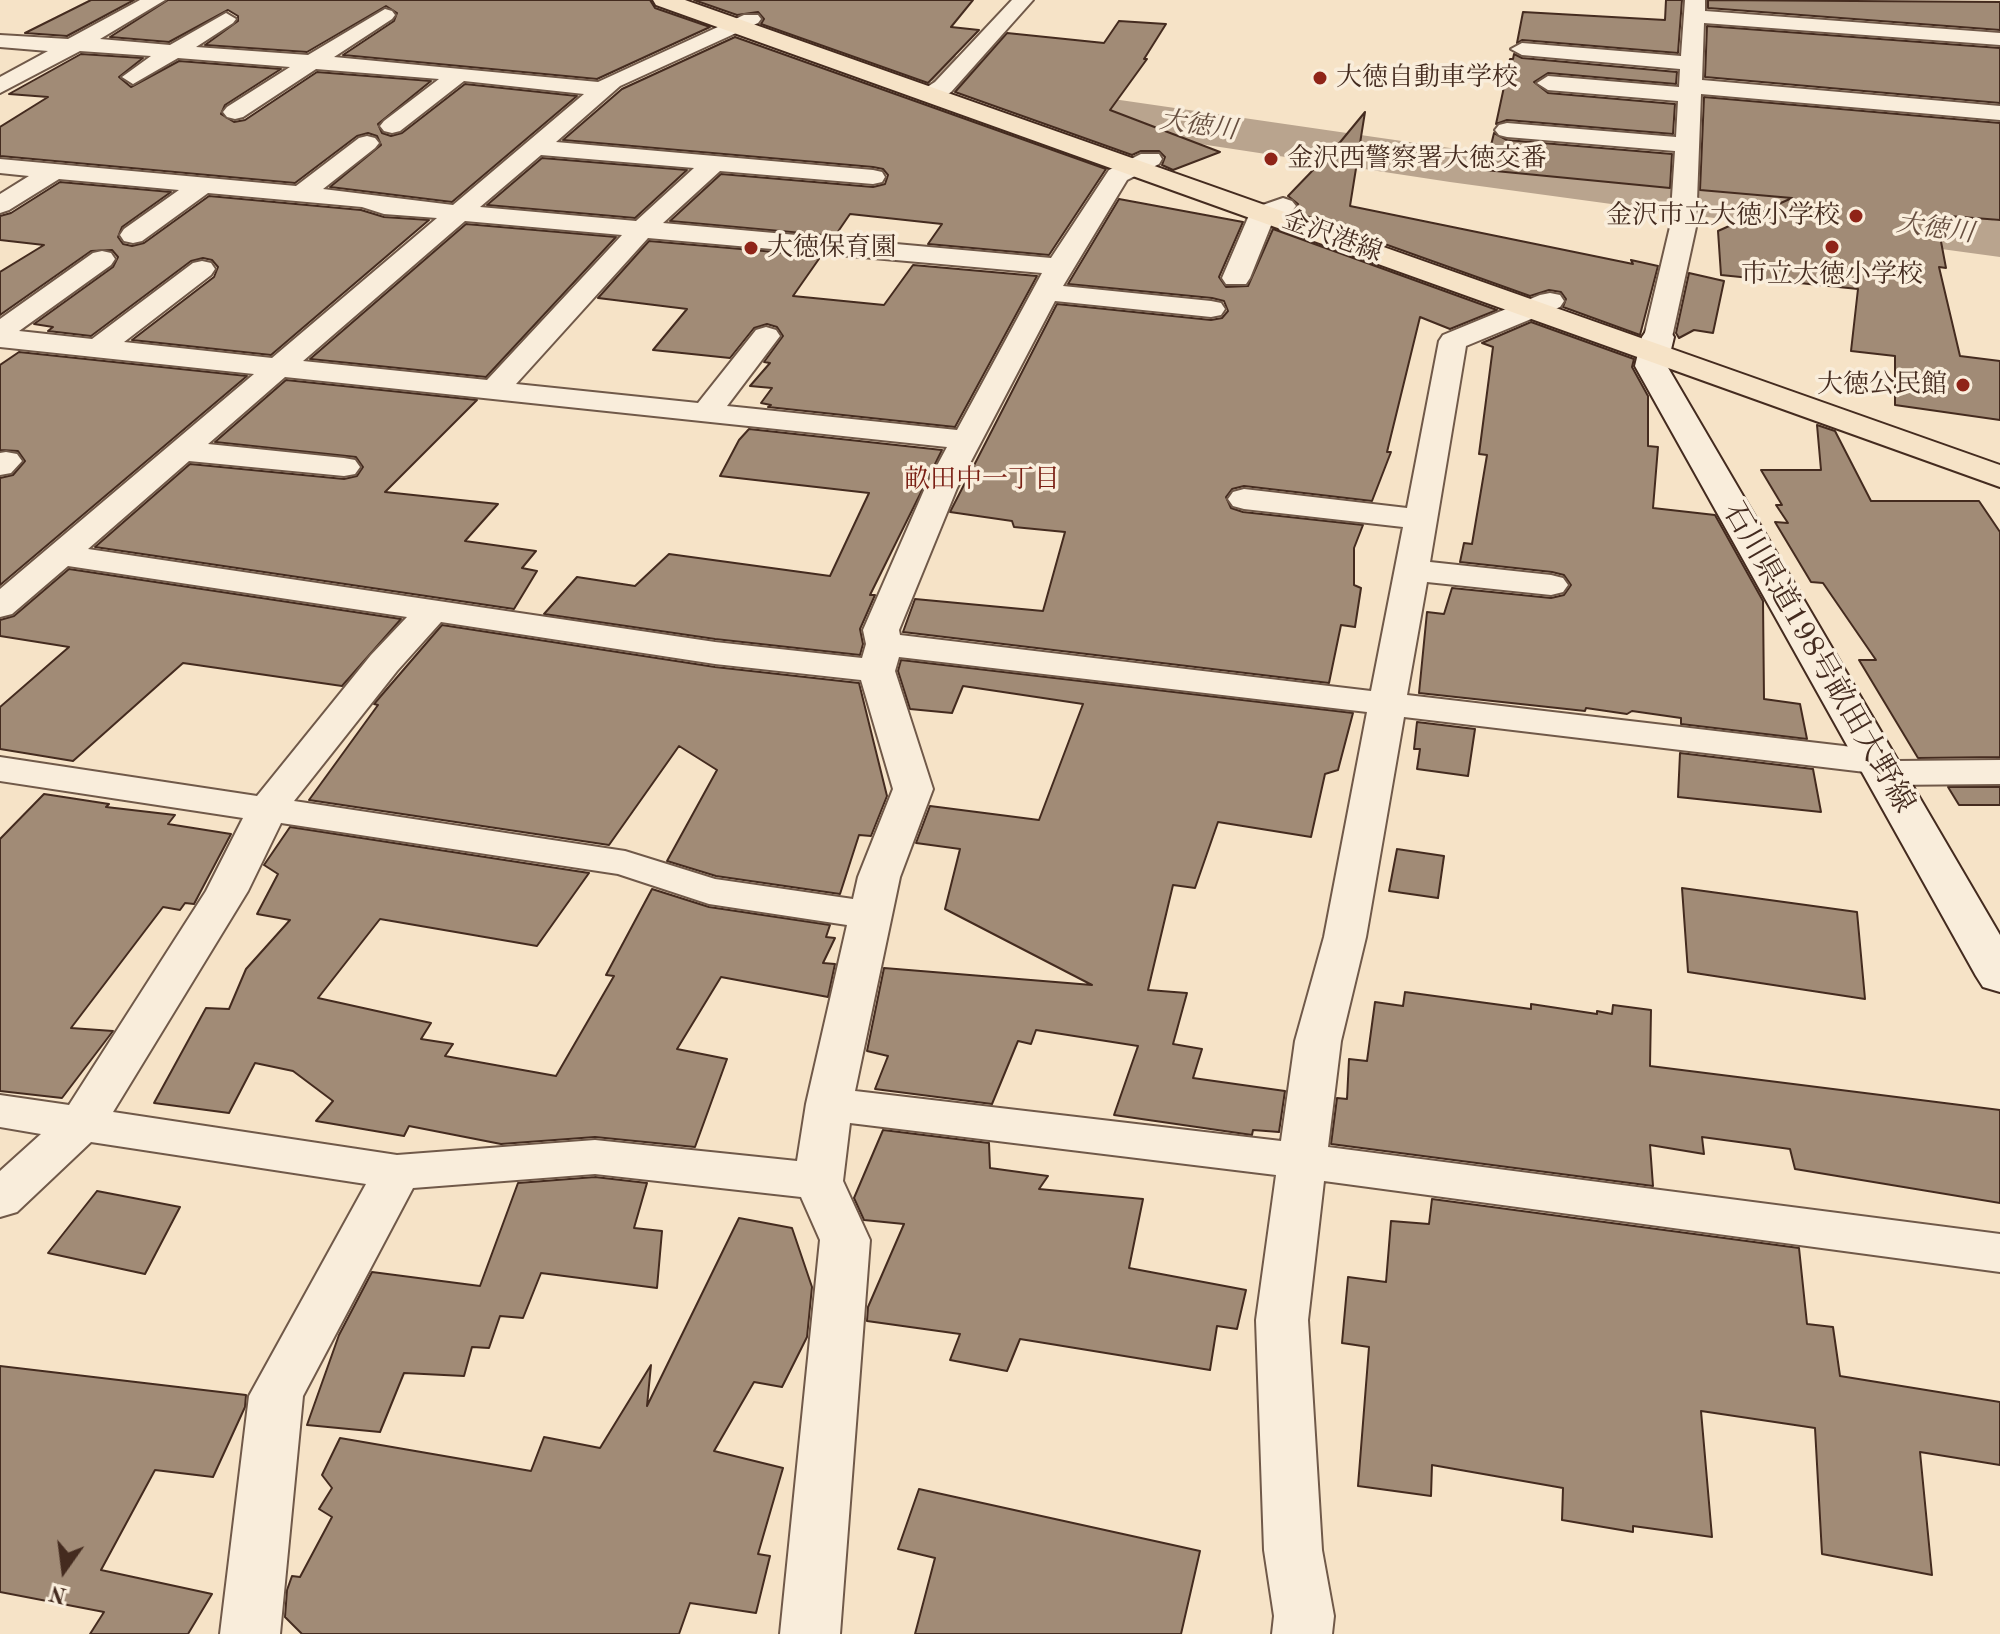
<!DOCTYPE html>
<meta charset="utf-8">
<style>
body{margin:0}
#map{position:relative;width:2000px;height:1634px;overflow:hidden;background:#f6e3c7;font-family:"Old Standard TT",serif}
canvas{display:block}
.north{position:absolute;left:24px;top:1530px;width:80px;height:80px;-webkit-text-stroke:6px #f9eddb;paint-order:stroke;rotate:194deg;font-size:22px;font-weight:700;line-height:32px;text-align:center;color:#442b1f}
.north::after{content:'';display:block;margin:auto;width:28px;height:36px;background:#442b1f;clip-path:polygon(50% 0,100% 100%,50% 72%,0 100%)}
</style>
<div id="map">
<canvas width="2000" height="1634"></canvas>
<div class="north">N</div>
</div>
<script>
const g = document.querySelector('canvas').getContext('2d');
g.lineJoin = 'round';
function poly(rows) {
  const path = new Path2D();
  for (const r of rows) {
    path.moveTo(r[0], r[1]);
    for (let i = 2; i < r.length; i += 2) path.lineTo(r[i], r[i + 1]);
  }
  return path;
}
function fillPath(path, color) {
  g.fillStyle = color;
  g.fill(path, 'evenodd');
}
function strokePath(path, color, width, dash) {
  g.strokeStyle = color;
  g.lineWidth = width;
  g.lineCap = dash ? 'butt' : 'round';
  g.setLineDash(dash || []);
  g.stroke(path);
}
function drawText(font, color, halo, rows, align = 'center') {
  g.font = font + ' "Old Standard TT","Noto Serif JP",serif';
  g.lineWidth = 7;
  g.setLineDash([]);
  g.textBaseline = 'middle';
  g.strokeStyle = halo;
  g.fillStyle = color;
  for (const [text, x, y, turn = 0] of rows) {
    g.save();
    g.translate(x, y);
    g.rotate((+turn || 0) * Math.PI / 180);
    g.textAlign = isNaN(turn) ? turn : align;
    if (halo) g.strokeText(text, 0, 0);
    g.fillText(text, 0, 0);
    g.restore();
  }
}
fillPath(poly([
 [721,0,790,0,1058,91,1450,148,2000,221,2000,257,1450,182,1049,121,727,10,721,0]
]), '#b9a48e');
const building = poly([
 [91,0,134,0,67,36,25,33,91,0],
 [168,0,650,0,655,8,710,27,597,79,343,55,394,21,397,13,386,6,307,52,205,45,238,21,238,16,228,10,169,42,110,37,168,0],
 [694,0,973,0,951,27,979,30,928,83,761,24,764,19,758,12,737,15,694,0],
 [1666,0,1682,0,1678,53,1522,40,1517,43,1523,12,1665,20,1666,0],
 [1708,0,2000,2,2000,30,1708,8,1708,0],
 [1119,21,1166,24,1144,59,1147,59,1110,110,1220,152,1173,170,1162,165,1165,157,1159,151,1141,151,1132,155,955,92,1007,33,1104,43,1119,21],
 [1707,26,2000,48,2000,103,1705,77,1707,26],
 [735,37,1106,169,1049,255,928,244,942,224,850,214,835,236,670,221,721,174,873,187,885,184,888,175,883,169,873,167,563,140,622,89,735,37],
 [81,54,143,58,119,77,131,87,179,61,281,69,225,105,221,114,234,122,245,120,317,72,431,81,378,124,382,133,391,136,402,133,465,84,577,96,452,202,330,187,381,145,377,136,368,133,357,136,295,183,0,156,0,127,48,97,9,94,81,54],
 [1514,54,1522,58,1677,72,1676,84,1548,73,1534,82,1548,93,1675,104,1673,134,1507,120,1496,124,1510,59,1513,59,1514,54],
 [1704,97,2000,123,2000,220,1936,215,1946,268,1939,267,1960,356,2000,361,2000,420,1895,405,1895,356,1851,351,1858,289,1721,275,1718,231,1792,198,1700,190,1704,97],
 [1365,112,1350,206,1633,264,1631,260,1658,266,1640,335,1563,307,1566,299,1561,292,1549,290,1530,296,1295,212,1298,204,1288,196,1315,168,1318,169,1365,112],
 [1494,133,1507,140,1672,154,1670,188,1485,170,1494,133],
 [542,158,687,170,635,218,487,205,542,158],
 [60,182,171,192,122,227,118,237,123,244,132,246,144,243,209,196,361,210,384,217,429,220,271,355,132,340,214,277,218,267,212,260,203,258,191,261,91,336,48,331,53,327,34,324,113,267,118,257,112,250,91,251,0,315,0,272,44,245,0,240,0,216,11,213,60,182],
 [1119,199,1243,222,1219,277,1226,287,1248,286,1273,229,1497,310,1450,329,1420,317,1387,452,1391,452,1372,501,1244,486,1232,489,1226,497,1231,508,1243,512,1363,525,1354,548,1354,585,1361,588,1355,627,1341,625,1329,683,903,632,915,599,1043,611,1065,532,1014,527,1012,521,950,512,1057,304,1211,320,1222,318,1228,311,1224,301,1212,298,1068,284,1119,199],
 [466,224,616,237,486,377,310,359,466,224],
 [649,241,821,256,793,296,884,305,913,265,1037,276,955,427,768,407,771,405,761,403,772,388,750,386,770,363,764,362,783,336,777,327,767,324,754,328,730,358,653,350,687,309,598,298,649,241],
 [1689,273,1724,281,1713,333,1694,330,1679,338,1676,333,1689,273],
 [1531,322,1634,359,1632,367,1648,396,1648,446,1658,447,1653,508,1715,515,1763,601,1764,699,1800,704,1807,739,1681,724,1681,718,1632,711,1627,714,1586,708,1585,711,1419,693,1427,612,1444,614,1452,588,1551,598,1564,595,1571,585,1564,575,1552,572,1460,562,1464,543,1472,544,1487,455,1479,454,1493,347,1482,343,1531,322],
 [19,352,247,376,0,585,0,478,13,475,25,461,18,451,0,450,0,365,19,352],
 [286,380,477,400,385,492,498,504,465,541,536,551,522,568,537,571,514,609,95,547,190,464,344,479,357,476,363,467,356,457,215,442,286,380],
 [1817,425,1835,431,1871,501,1979,501,2000,532,2000,757,1918,758,1859,660,1876,660,1823,583,1811,582,1775,522,1788,523,1776,505,1782,505,1761,470,1821,470,1817,425],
 [749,429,942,450,870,595,875,595,860,629,863,644,860,655,715,639,544,614,577,577,635,586,669,554,830,576,869,493,720,476,739,440,749,429],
 [69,569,401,619,342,686,183,663,73,761,0,749,0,707,69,647,0,636,0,620,14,616,69,569],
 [442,625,715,667,859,683,887,796,871,836,859,835,840,894,716,876,667,861,717,770,679,746,609,845,309,800,378,705,374,704,442,625],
 [901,660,1353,713,1338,770,1325,774,1311,837,1218,822,1195,888,1173,885,1148,990,1187,993,1173,1044,1202,1049,1193,1078,1285,1091,1279,1132,1253,1130,1252,1135,1114,1115,1138,1046,1036,1030,1031,1044,1018,1041,992,1104,875,1089,888,1056,867,1051,884,968,1092,985,945,909,960,849,916,843,930,806,1039,820,1083,704,963,686,952,713,910,709,898,671,901,660],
 [1417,722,1475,729,1468,776,1417,769,1420,749,1414,749,1417,722],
 [1680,753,1813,769,1821,812,1678,797,1680,753],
 [1948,787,2000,787,2000,805,1959,805,1948,787],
 [44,794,109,804,106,807,175,815,168,824,231,834,194,904,185,903,180,910,163,907,71,1028,113,1031,62,1098,0,1091,0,839,44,794],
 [290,827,589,873,537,946,380,919,318,998,431,1023,421,1039,453,1044,445,1056,556,1076,614,976,606,975,652,889,709,907,830,925,826,937,835,938,823,963,835,964,828,997,721,977,677,1049,727,1059,695,1147,595,1137,501,1144,409,1126,404,1136,316,1121,333,1101,293,1071,255,1063,229,1113,154,1103,206,1008,229,1009,246,969,290,920,257,914,278,874,264,865,290,827],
 [1397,849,1444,856,1438,898,1389,891,1397,849],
 [1682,888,1857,912,1865,999,1688,972,1682,888],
 [1405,992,1531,1009,1531,1004,1597,1014,1597,1011,1612,1014,1613,1005,1651,1010,1650,1066,2000,1110,2000,1203,1795,1169,1790,1149,1702,1137,1704,1154,1650,1145,1653,1186,1331,1144,1337,1098,1347,1099,1349,1059,1367,1061,1375,1002,1403,1006,1405,992],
 [883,1130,989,1143,990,1168,1048,1176,1039,1189,1143,1199,1129,1268,1246,1290,1237,1329,1217,1326,1210,1370,1020,1339,1007,1371,950,1360,960,1334,867,1321,868,1307,904,1224,864,1220,854,1198,883,1130],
 [595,1177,647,1183,634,1228,662,1231,657,1288,541,1273,523,1318,500,1316,489,1348,472,1347,464,1376,404,1373,380,1432,307,1425,339,1335,372,1272,480,1286,518,1183,595,1177],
 [97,1191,180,1207,145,1274,48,1253,97,1191],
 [1432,1199,1799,1248,1807,1324,1833,1327,1840,1376,2000,1402,2000,1465,1920,1452,1932,1575,1822,1554,1815,1428,1701,1411,1712,1537,1633,1526,1633,1532,1562,1520,1563,1488,1432,1465,1431,1496,1358,1486,1369,1347,1342,1343,1348,1277,1386,1282,1391,1221,1429,1224,1432,1199],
 [739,1218,792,1228,812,1287,807,1337,782,1387,754,1382,714,1451,783,1468,758,1554,770,1556,756,1613,690,1603,679,1634,302,1634,285,1617,287,1590,292,1576,300,1577,332,1517,319,1509,332,1488,322,1475,340,1438,531,1471,544,1437,600,1448,651,1365,647,1406,739,1218],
 [0,1366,246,1395,245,1407,213,1477,155,1470,101,1570,212,1594,188,1634,90,1634,104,1612,0,1592,0,1366],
 [919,1489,1200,1551,1181,1634,915,1634,935,1558,898,1549,919,1489]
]);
fillPath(building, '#a18b76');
strokePath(building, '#442b1f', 2);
const street = poly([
 [140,0,165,0,100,39,170,45,226,13,236,19,233,23,196,47,308,55,385,9,392,11,395,15,392,19,334,57,598,82,744,15,758,15,761,19,758,23,620,86,556,142,873,170,882,172,885,177,882,182,873,184,720,171,663,223,1051,258,1109,170,1141,154,1159,154,1162,159,1159,164,1127,180,1063,286,1211,301,1221,303,1225,309,1221,315,1211,317,1055,301,957,488,899,630,900,635,1371,691,1403,527,1244,509,1233,506,1228,499,1233,492,1244,489,1407,508,1439,341,1443,335,1540,295,1550,293,1560,295,1564,301,1560,307,1466,346,1430,562,1551,575,1563,578,1568,585,1563,592,1551,595,1427,582,1407,695,1878,750,1892,754,1897,761,2000,760,2000,784,1884,785,1870,781,1865,772,1404,717,1366,937,1341,1041,1328,1147,2000,1234,2000,1272,1324,1181,1308,1320,1322,1550,1334,1616,1332,1634,1272,1634,1274,1616,1264,1550,1256,1320,1276,1175,850,1123,843,1181,870,1240,840,1634,780,1634,820,1240,801,1197,595,1174,413,1188,303,1396,280,1634,220,1634,249,1396,366,1184,91,1142,17,1212,0,1217,0,1171,41,1134,0,1127,0,1095,69,1105,206,891,243,818,0,781,0,757,257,796,371,655,407,617,68,566,12,614,0,617,0,589,254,374,0,347,0,319,93,253,102,251,111,253,115,259,111,265,19,331,92,339,193,263,202,261,211,263,215,269,211,275,124,342,272,358,437,218,384,214,362,207,208,193,142,241,133,243,124,241,120,235,124,229,179,190,59,179,9,210,0,213,0,194,29,176,0,173,0,159,296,186,359,138,367,136,375,138,379,143,375,148,323,189,453,205,584,94,464,81,400,131,392,133,384,131,380,126,384,121,439,79,316,69,243,117,235,119,227,117,223,112,227,107,290,67,178,58,133,84,122,77,151,56,80,51,0,93,0,77,48,51,0,47,0,35,68,39,140,0],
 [541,155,694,168,636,221,480,207,541,155],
 [465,221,622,235,487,380,303,361,465,221],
 [648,238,1042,273,957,430,727,406,780,336,776,330,766,327,756,330,698,403,516,384,648,238],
 [285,377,947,447,925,488,863,630,866,644,862,658,715,642,88,549,189,461,344,476,355,474,360,467,355,460,344,458,208,444,285,377],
 [441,622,715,664,861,680,893,789,858,877,853,899,715,879,625,851,294,801,397,671,441,622],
 [899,657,1367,712,1324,937,1295,1041,1281,1141,855,1091,900,877,933,789,895,671,899,657],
 [281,823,618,874,709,904,847,925,806,1104,797,1161,595,1140,397,1155,113,1112,248,891,281,823],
 [1012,0,1033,0,951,92,940,99,924,99,921,94,924,89,935,82,1012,0],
 [1685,0,1705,0,1705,11,2000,33,2000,45,1704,23,1702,80,2000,106,2000,120,1701,94,1696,227,1672,337,1668,343,1658,346,1648,343,1644,337,1670,227,1675,151,1507,137,1499,135,1495,130,1499,125,1507,123,1676,137,1678,101,1548,90,1537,83,1548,76,1679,87,1680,69,1522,55,1511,49,1522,43,1681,56,1685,0],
 [1283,198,1292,201,1296,206,1292,211,1274,218,1250,278,1246,284,1226,284,1222,278,1250,213,1254,208,1283,198],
 [6,452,17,454,22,461,11,473,0,475,0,453,6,452]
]);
const secondary = poly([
 [1658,328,1669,330,1674,337,1667,366,2000,935,2000,992,1983,987,1976,976,1635,366,1642,337,1647,330,1658,328]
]);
const primary = poly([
 [653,0,685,0,2000,465,2000,487,656,5,653,0]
]);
strokePath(street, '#705949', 4);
strokePath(secondary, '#442b1f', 4);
strokePath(primary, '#442b1f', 4);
fillPath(street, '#f9eddb');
fillPath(secondary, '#f9eddb');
fillPath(primary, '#f6e3c7');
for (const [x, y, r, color] of [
 [1320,78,8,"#8f2418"],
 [1271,159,8,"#8f2418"],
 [1856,216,8,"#8f2418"],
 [1832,247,8,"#8f2418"],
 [751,248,8,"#8f2418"],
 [1963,385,8,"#8f2418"]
]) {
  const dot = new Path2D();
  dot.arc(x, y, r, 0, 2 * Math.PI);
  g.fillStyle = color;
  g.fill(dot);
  strokePath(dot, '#f9eddb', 3);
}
drawText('26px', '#442b1f', '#f9eddb', [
 ["大徳自動車学校",1336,78],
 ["金沢西警察署大徳交番",1287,159],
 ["金沢市立大徳小学校",1840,216,"right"],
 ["大徳保育園",767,248],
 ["市立大徳小学校",1832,275,"center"],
 ["大徳公民館",1947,385,"right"]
], 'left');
drawText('italic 26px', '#674f40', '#f9eddb', [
 ["大徳川",1198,126,8],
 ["大徳川",1935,229,8]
]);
drawText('26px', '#442b1f', '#f9eddb', [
 ["金沢港線",1332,237,20]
]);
drawText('26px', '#7a1f14', '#f9eddb', [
 ["畝田中一丁目",982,480]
]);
drawText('30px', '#442b1f', '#f9eddb', [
 ["石川県道198号畝田大野線",1818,658,60]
]);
</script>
